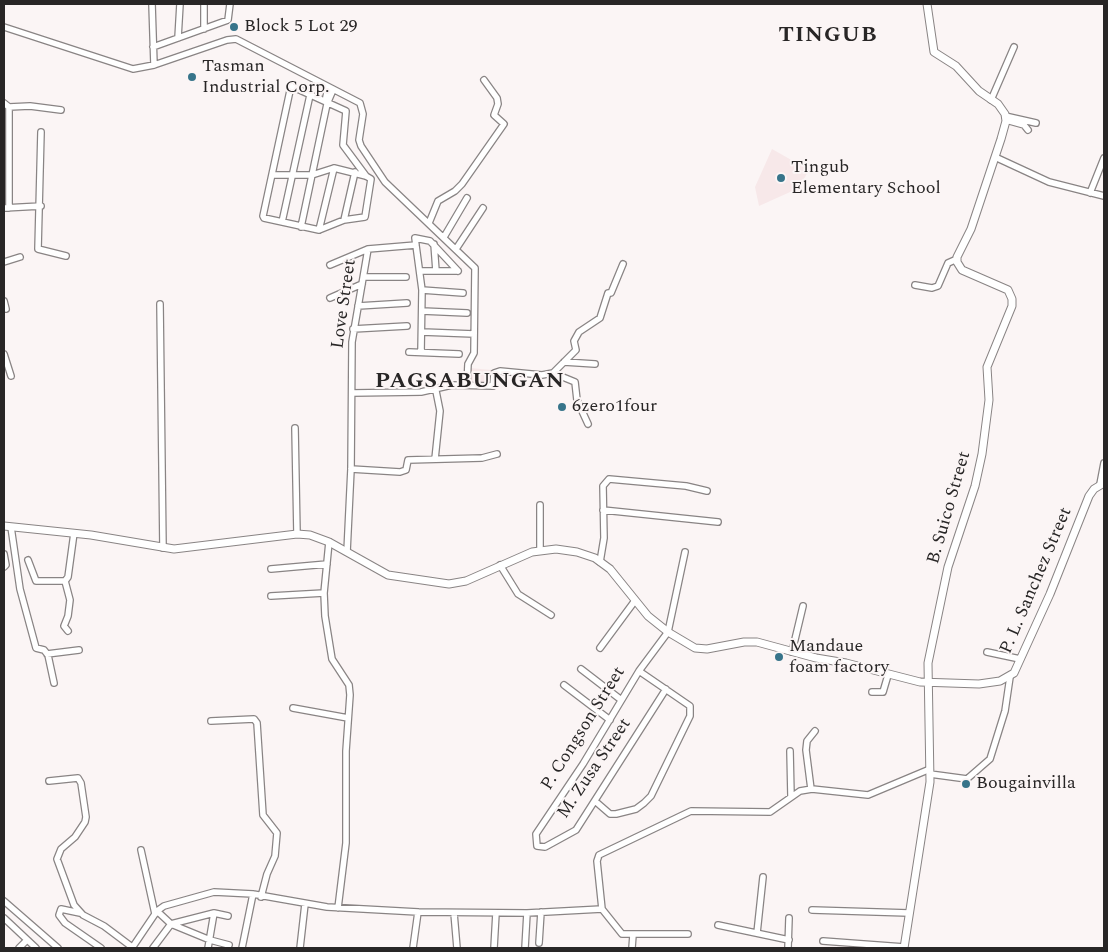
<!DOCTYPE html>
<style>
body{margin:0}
#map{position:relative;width:1108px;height:952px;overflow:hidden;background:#fbf5f5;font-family:Spectral,serif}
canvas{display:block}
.frame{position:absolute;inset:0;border:5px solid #282626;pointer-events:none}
</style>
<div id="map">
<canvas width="1108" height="952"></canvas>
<div class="frame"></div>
</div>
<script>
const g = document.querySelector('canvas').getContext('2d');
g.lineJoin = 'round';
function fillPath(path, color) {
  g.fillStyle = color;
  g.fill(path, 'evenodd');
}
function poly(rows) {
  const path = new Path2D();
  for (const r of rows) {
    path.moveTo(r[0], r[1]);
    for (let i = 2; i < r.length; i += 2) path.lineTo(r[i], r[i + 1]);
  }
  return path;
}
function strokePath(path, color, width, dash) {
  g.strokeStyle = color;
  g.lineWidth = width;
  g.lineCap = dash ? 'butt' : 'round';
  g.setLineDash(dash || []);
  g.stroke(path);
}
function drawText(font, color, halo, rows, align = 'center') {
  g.font = font + ' Spectral,serif';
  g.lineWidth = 4;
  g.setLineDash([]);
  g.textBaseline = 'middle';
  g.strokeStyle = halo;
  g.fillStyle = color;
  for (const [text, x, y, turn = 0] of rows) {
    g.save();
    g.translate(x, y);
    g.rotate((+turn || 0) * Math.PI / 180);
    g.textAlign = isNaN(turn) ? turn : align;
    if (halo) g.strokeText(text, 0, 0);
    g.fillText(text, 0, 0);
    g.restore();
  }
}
fillPath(poly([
 [772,149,809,170,799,188,759,206,755,187],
 [469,368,492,370,490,383,469,381]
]), '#f7e8e9');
const minor = poly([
 [152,4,154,65],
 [4,27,133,69,154,65,227,40,236,39,360,103,363,114,359,140,361,146,385,182,475,268,474,353,468,364,467,385],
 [204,29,204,4],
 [178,38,180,4],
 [153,47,228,20,230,4],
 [991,100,1014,47],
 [328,102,326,97,328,88],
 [4,103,9,107,30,106,61,110],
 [1005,116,1036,123],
 [1006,120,1024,125,1028,130],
 [41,132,38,249,66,256],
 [995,157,1049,182,1104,196],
 [272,175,312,175,334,168,366,176,371,179,365,217,344,220,319,230,264,218,263,216,291,86,346,111,343,145,366,176],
 [1090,193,1104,158],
 [4,208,41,206],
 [9,208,9,107],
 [344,220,355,172],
 [282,222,310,95],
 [429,223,438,201,455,191,462,184,504,124,494,115,498,104,497,98,484,80],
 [301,227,327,104,333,90],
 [319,230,334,168],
 [444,237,467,198],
 [434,244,436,271],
 [456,249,483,208],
 [4,262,20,257],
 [330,265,368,249,416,245],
 [420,271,458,271],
 [364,277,406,277],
 [915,285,932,288,938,286,948,263,957,259],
 [422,290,463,293],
 [330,298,362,284],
 [4,301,6,309],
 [160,304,163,548],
 [358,306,407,303],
 [422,311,467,313],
 [353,329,407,326],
 [422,332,474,334],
 [409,352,459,354],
 [421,352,422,290,415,238,430,241,458,271],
 [4,354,11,376],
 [564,362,595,364],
 [553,373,575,382,577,400,588,424],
 [352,393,421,392,452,385,493,386,494,373,500,371,542,375,553,373,576,350,574,341,579,332,600,318,608,293,611,293,623,264],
 [295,428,297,534],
 [435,459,440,411,436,391],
 [351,469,400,472,406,470,408,460,482,458,497,454],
 [1100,484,1104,463],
 [540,505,540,550],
 [603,510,718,522],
 [11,527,20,589,36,648,44,650,48,655,54,683],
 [329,542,324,593,325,616,332,659,349,685,350,695,346,751,346,843,338,908],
 [347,552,351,469,352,342,368,249],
 [4,554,6,565,4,567],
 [28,560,36,581,65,581],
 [600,562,604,538,603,486,609,479,686,486,707,491],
 [500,565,518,594,551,615],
 [271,569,327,564],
 [271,596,324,593],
 [68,631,64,626,68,616,70,600,65,581,68,577,74,533],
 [600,648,634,602],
 [792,652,803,606],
 [987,652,1020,659],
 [47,654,79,650],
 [581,669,620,699],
 [564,685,610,720],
 [666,689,576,830,545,847,537,846,536,834,583,764,639,671,668,632,685,552],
 [872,692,883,692,888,675],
 [293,708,348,718],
 [211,721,254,719,257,723,263,815,277,833,275,856,267,874,261,897],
 [790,751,791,796],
 [930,774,967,779,990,759,1005,711,1010,677],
 [49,781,78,778,81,783,86,817,85,822,75,837,61,849,57,859,74,905,83,915,104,926,132,947],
 [811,789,806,750,807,741,815,731],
 [595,801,610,814,616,814,636,809,644,803,651,796,690,716,690,706,639,671],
 [141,850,155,914],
 [4,901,58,948],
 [812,910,909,913],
 [157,911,171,924,214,913,228,916],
 [80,913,61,909,59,915,65,923,101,948],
 [454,913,457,948],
 [4,918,36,948],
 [718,925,789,940],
 [757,933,763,877],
 [688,934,622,934,602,909,597,861,599,855,691,811,770,812,800,791,812,789,868,795,930,769],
 [823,941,904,947],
 [539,943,541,912],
 [19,948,27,940],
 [132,948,157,911,164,906,214,892,253,894,327,907,418,912,527,913,602,909],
 [153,948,171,924,210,940,229,945],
 [208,948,214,913],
 [242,948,253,894],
 [300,948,305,904],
 [413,948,418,912],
 [494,948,496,913],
 [525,948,527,913],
 [632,948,633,935],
 [788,948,789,918]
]);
const tertiary = poly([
 [4,526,91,535,174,549,297,534,310,535,329,542,388,575,449,584,466,581,532,552,556,549,577,552,595,558,610,569,648,616,668,632,695,648,707,649,744,642,757,642,816,658,846,663,920,682,979,684,1000,681,1014,673,1050,594,1089,496,1094,489,1104,483],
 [904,948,930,782,928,663,948,567,975,486,982,454,989,400,987,367,1012,306,1012,299,1008,290,962,270,957,262,957,257,971,229,1001,139,1006,121,1005,114,998,104,979,91,956,66,934,52,927,4]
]);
strokePath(minor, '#898484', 8);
strokePath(tertiary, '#898484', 9);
strokePath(minor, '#fff', 5.5);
strokePath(tertiary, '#fff', 7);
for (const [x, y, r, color] of [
 [234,27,5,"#37748a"],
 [192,77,5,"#37748a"],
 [781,178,5,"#37748a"],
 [562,407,5,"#37748a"],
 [779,657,5,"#37748a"],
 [966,784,5,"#37748a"]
]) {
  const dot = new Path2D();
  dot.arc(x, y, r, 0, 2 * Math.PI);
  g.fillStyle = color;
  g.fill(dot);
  strokePath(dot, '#fbf5f5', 2);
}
drawText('18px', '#282626', '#fbf5f5', [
 ["Block 5 Lot 29",244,27],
 ["Tasman",202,67],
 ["Industrial Corp.",202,88],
 ["Tingub",791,168],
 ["Elementary School",791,189],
 ["6zero1four",572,407],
 ["Mandaue",789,647],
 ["foam factory",789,668],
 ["Bougainvilla",976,784]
], 'left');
drawText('18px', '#282626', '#fbf5f5', [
 ["Love Street",345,304,-82],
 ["B. Suico Street",950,508,-74],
 ["P. L. Sanchez Street",1037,581,-67],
 ["P. Congson Street",584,729,-58],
 ["M. Zusa Street",595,769,-56]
]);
g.letterSpacing = '1px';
drawText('bold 22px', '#282626', '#fbf5f5', [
 ["TINGUB",828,37],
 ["PAGSABUNGAN",470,383]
]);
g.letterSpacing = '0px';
</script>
